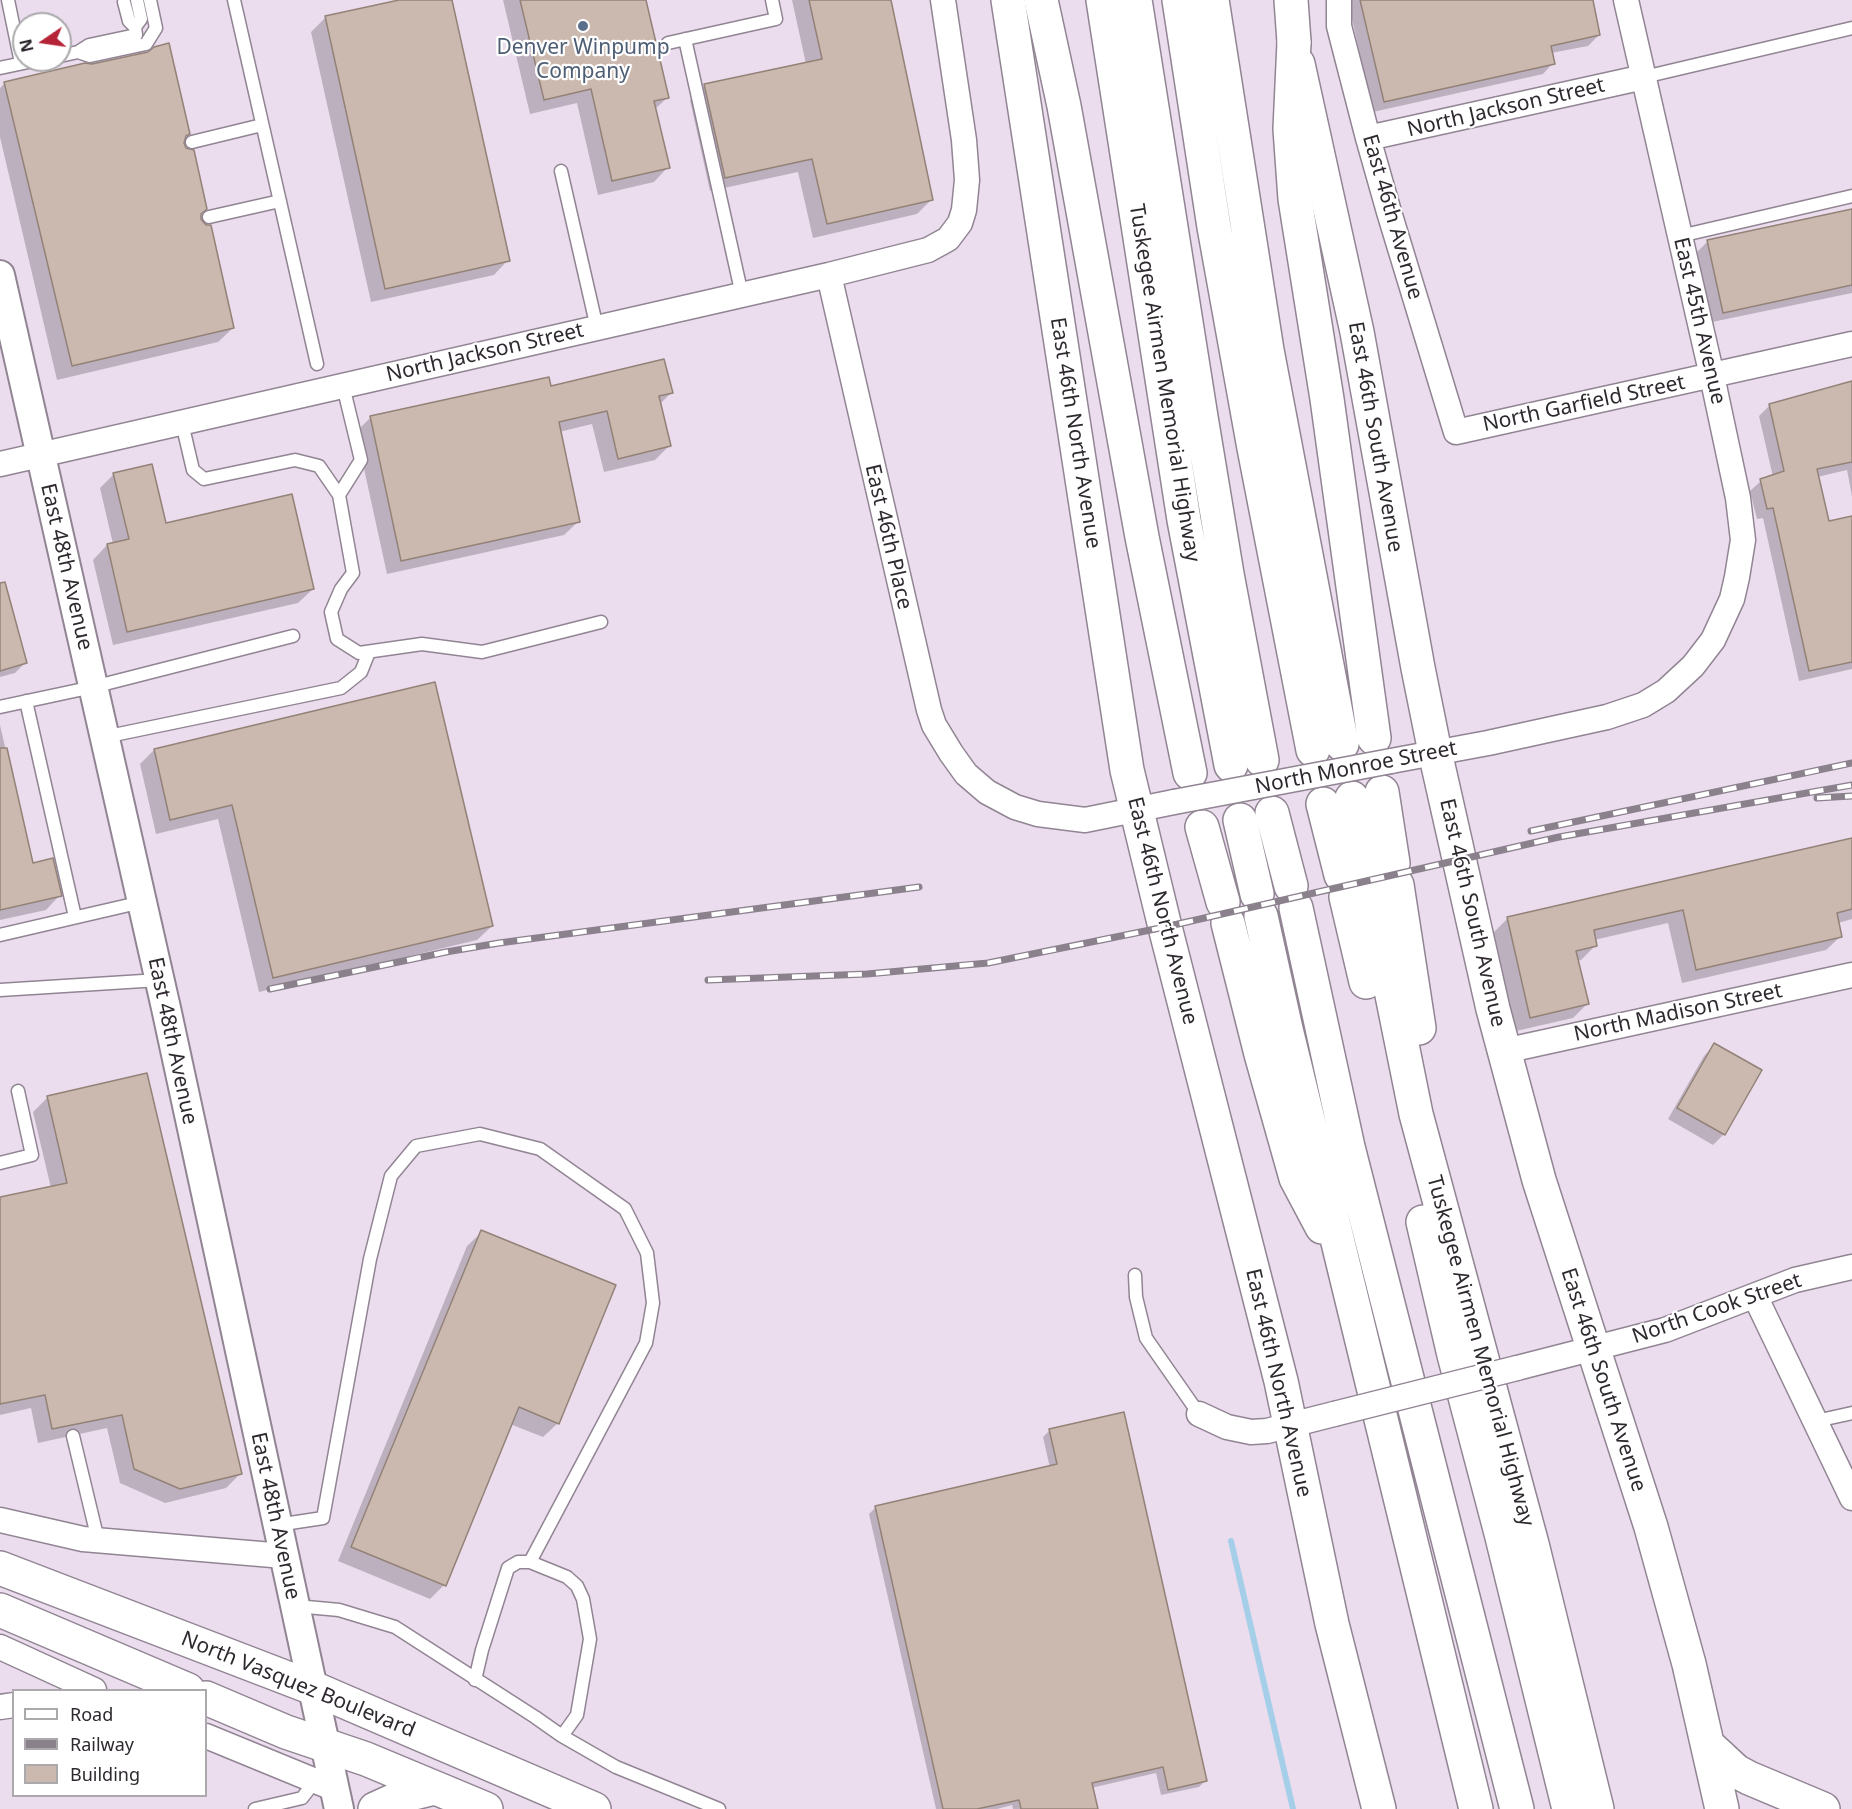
<!DOCTYPE html>
<style>
body{margin:0}
#map{position:relative;width:1852px;height:1809px;overflow:hidden;background:#ebddee;font-family:"Noto Sans",sans-serif}
canvas{display:block}
.legend{position:absolute;left:12px;top:1689px;width:195px;height:108px;box-sizing:border-box;background:#fff;border:2px solid #aba9ac;margin:0;padding:8px 10px;list-style:none;font-size:18px;color:#2e292f}
.legend li{display:flex;align-items:center;gap:12px;height:30px}
.legend b{width:30px;border:2px solid #aba9ac}
.north{position:absolute;left:12px;top:12px;width:60px;height:60px;box-sizing:border-box;background:#fff;border:2px solid #aba9ac;border-radius:50%;rotate:257deg;font-size:16px;font-weight:700;line-height:24px;text-align:center;color:#2e292f}
.north::after{content:'';display:block;margin:auto;width:21px;height:27px;background:#b52337;clip-path:polygon(50% 0,100% 100%,50% 72%,0 100%)}
</style>
<div id="map">
<canvas width="1852" height="1809"></canvas>
<ul class="legend">
<li><b style="height:8px;background:#fff"></b>Road</li>
<li><b style="height:8px;background:#8b818d"></b>Railway</li>
<li><b style="height:16px;background:#cbb8ae"></b>Building</li>
</ul>
<div class="north">N</div>
</div>
<script>
const g = document.querySelector('canvas').getContext('2d');
g.lineJoin = 'round';
function fillPath(path, color) {
  g.fillStyle = color;
  g.fill(path, 'evenodd');
}
function poly(rows) {
  const path = new Path2D();
  for (const r of rows) {
    path.moveTo(r[0], r[1]);
    for (let i = 2; i < r.length; i += 2) path.lineTo(r[i], r[i + 1]);
  }
  return path;
}
function strokePath(path, color, width, dash) {
  g.strokeStyle = color;
  g.lineWidth = width;
  g.lineCap = dash ? 'butt' : 'round';
  g.setLineDash(dash || []);
  g.stroke(path);
}
function drawText(font, color, halo, rows, align = 'center') {
  g.font = font + ' "Noto Sans",sans-serif';
  g.lineWidth = 4.5;
  g.setLineDash([]);
  g.textBaseline = 'middle';
  g.strokeStyle = halo;
  g.fillStyle = color;
  for (const [text, x, y, turn = 0] of rows) {
    g.save();
    g.translate(x, y);
    g.rotate((+turn || 0) * Math.PI / 180);
    g.textAlign = isNaN(turn) ? turn : align;
    if (halo) g.strokeText(text, 0, 0);
    g.fillText(text, 0, 0);
    g.restore();
  }
}
fillPath(poly([
 [405,0,451,0,508,260,494,275,371,302,311,32,325,18],
 [503,0,645,0,668,97,654,110,668,167,654,182,598,195,577,103,530,114],
 [792,0,889,0,931,200,917,214,813,238,798,172,710,191,690,100,704,86,806,64],
 [1350,0,1591,0,1599,35,1588,46,1551,53,1553,63,1543,74,1373,112,1348,1],
 [5,83,184,138,182,144,200,214,200,220,233,328,218,342,57,380,0,137,0,88],
 [1852,210,1852,293,1712,322,1697,252,1708,241],
 [1852,382,1852,496,1847,470,1817,477,1827,523,1852,518,1852,669,1799,681,1763,518,1757,519,1750,491,1761,481,1773,477,1759,416,1769,406],
 [671,393,660,404,670,445,655,460,604,472,592,424,559,432,579,521,564,535,387,574,356,432,371,417],
 [114,474,165,525,313,589,298,603,113,645,93,560,107,545,113,544,100,488],
 [0,586,25,663,15,673,0,677],
 [0,725,32,864,60,895,46,910,0,920],
 [154,750,492,926,477,940,259,992,218,819,156,834,140,764],
 [1852,840,1852,919,1838,923,1841,936,1826,950,1682,983,1668,923,1594,940,1596,945,1581,960,1577,961,1587,1004,1573,1018,1516,1031,1493,933,1508,918],
 [1714,1045,1724,1134,1713,1145,1668,1119,1704,1056],
 [47,1098,240,1474,226,1488,165,1503,120,1483,107,1428,38,1443,31,1408,0,1415,0,1199,51,1188,33,1112],
 [482,1232,558,1423,543,1437,510,1424,444,1585,430,1599,338,1561,467,1246],
 [1050,1430,1206,1780,1199,1787,1161,1795,1156,1773,1091,1788,1096,1809,1013,1809,1012,1805,997,1809,936,1809,869,1514,876,1507,1050,1468,1043,1437]
]), '#0003');
strokePath(poly([
 [1231,1541,1293,1809]
]), '#a5cfe9', 6);
const building = poly([
 [399,0,452,0,510,261,385,289,325,16,399,0],
 [520,0,646,0,669,98,654,101,670,168,612,181,591,89,544,100,520,0],
 [809,0,891,0,933,200,827,224,812,159,725,178,704,84,822,59,809,0],
 [1360,0,1593,0,1600,35,1551,46,1555,64,1384,102,1360,0],
 [169,43,190,134,186,136,184,143,186,148,194,150,207,209,201,214,201,219,206,225,211,225,234,328,72,366,4,82,85,63,92,64,148,52,154,47,169,43],
 [1852,209,1852,285,1723,313,1707,240,1852,209],
 [664,359,673,393,659,396,671,446,618,459,607,411,559,422,580,522,401,561,370,416,549,377,551,386,664,359],
 [1852,381,1852,462,1817,469,1829,521,1852,516,1852,662,1809,671,1773,508,1767,509,1760,479,1784,471,1769,404,1852,381],
 [152,464,166,523,292,494,314,589,127,632,107,544,129,539,113,473,152,464],
 [5,582,27,663,0,671,0,583,5,582],
 [435,682,493,926,273,978,232,805,170,820,154,749,435,682],
 [0,748,7,748,33,863,53,858,62,896,0,910,0,748],
 [1852,838,1852,909,1837,913,1842,937,1696,970,1683,910,1594,930,1597,946,1576,951,1589,1004,1530,1018,1507,917,1852,838],
 [1714,1043,1762,1070,1725,1135,1677,1108,1714,1043],
 [147,1073,242,1474,180,1489,134,1469,122,1415,52,1429,45,1395,0,1404,0,1197,67,1183,47,1096,147,1073],
 [481,1230,616,1285,559,1424,519,1407,446,1586,351,1547,481,1230],
 [1124,1412,1207,1781,1168,1790,1163,1767,1092,1783,1098,1809,1021,1809,1019,1800,977,1809,943,1809,875,1506,1057,1464,1049,1429,1124,1412]
]);
fillPath(building, '#cbb8ae');
strokePath(building, '#938278', 1.5);
const service = poly([
 [8,0,21,63],
 [234,0,317,364],
 [135,27,141,19,137,0],
 [685,39,742,295],
 [668,43,776,19,772,0],
 [78,52,89,45,136,35,135,27,129,21,124,2],
 [60,56,78,52,90,56,146,44,156,28,150,0],
 [0,68,38,60],
 [1644,77,1852,28],
 [192,142,262,125],
 [561,171,597,328],
 [209,217,280,201],
 [1680,236,1852,196],
 [182,423,193,470,204,479,295,460,319,466,339,495,353,573,341,589,331,612,337,639,359,653,422,644,482,652,601,622],
 [339,495,361,460,343,386],
 [26,701,75,917],
 [0,707,93,687,293,636],
 [104,737,341,688,361,672,369,652],
 [0,935,142,902],
 [0,990,159,980],
 [0,1163,32,1155,18,1091],
 [1135,1275,1136,1297,1146,1338,1199,1414],
 [1816,1421,1852,1413],
 [73,1436,98,1540],
 [277,1525,323,1518,370,1259,391,1176,416,1146,480,1134,540,1149,625,1209,647,1253,653,1303,646,1343,530,1562],
 [296,1606,339,1610,395,1627,535,1717,562,1736,616,1767,719,1809],
 [475,1680,482,1650,508,1568,518,1562,530,1562,567,1577,577,1586,583,1599,590,1639,577,1715,562,1736],
 [255,1809,302,1798,309,1789,308,1778]
]);
const minor = poly([
 [1339,0,1339,26,1368,138,1389,212,1456,432,1852,344],
 [1368,138,1644,77],
 [829,275,929,710,934,725,951,753,966,774,987,792,1015,807,1038,814,1085,820,1174,802],
 [0,464,829,275,928,250,948,239,960,223,964,210,967,180,964,140,943,0],
 [1391,761,1488,743,1607,717,1643,705,1666,691,1693,666,1713,640,1732,599,1737,577,1743,540,1738,498,1712,376,1626,0],
 [1504,1051,1852,975],
 [1755,1296,1852,1498],
 [1517,1368,1665,1330,1795,1280,1852,1267],
 [1199,1414,1227,1427,1251,1432,1267,1431,1334,1414],
 [0,1520,83,1539,284,1556],
 [0,1647,94,1690],
 [0,1707,14,1705],
 [206,1736,335,1789]
]);
const tertiary = poly([
 [0,275,166,1008,339,1809]
]);
const secondary = poly([
 [1008,0,1127,770,1165,927,1281,1381,1332,1624,1379,1809],
 [1298,64,1357,332,1418,668,1435,752,1493,1009,1539,1180,1651,1527,1689,1664,1722,1809],
 [1709,1746,1736,1771,1749,1778,1823,1809]
]);
const primary = poly([
 [1291,0,1294,42]
]);
const trunk = poly([
 [0,1568,313,1688,594,1809],
 [0,1610,188,1690],
 [206,1698,286,1732,366,1759,486,1809],
 [375,1809,406,1795,434,1788]
]);
const motorway = poly([
 [1041,0,1064,106,1142,537,1190,773],
 [1103,0,1184,520,1231,765],
 [1135,0,1201,417,1227,574,1262,760],
 [1179,0,1214,227,1254,448,1313,750],
 [1212,0,1267,350,1342,744],
 [1294,42,1290,129,1295,199,1327,399,1374,738],
 [1382,792,1393,863],
 [1352,798,1366,869],
 [1323,804,1341,875],
 [1272,813,1291,886],
 [1240,820,1257,894],
 [1202,827,1223,902],
 [1397,885,1419,1028],
 [1371,891,1416,1114,1532,1544,1597,1809],
 [1346,897,1366,982],
 [1296,908,1348,1147,1517,1809],
 [1261,916,1286,1029,1476,1809],
 [1228,923,1261,1054,1296,1178,1322,1227],
 [1423,1222,1454,1355,1501,1533,1569,1809]
]);
strokePath(service, '#918493', 15);
strokePath(minor, '#918493', 27);
strokePath(tertiary, '#918493', 32);
strokePath(secondary, '#918493', 36);
strokePath(primary, '#918493', 36);
strokePath(trunk, '#918493', 36);
strokePath(motorway, '#918493', 36);
strokePath(service, '#fff', 12);
strokePath(minor, '#fff', 24);
strokePath(tertiary, '#fff', 28);
strokePath(secondary, '#fff', 33);
strokePath(primary, '#fff', 33);
strokePath(trunk, '#fff', 33);
strokePath(motorway, '#fff', 33);
const rail = poly([
 [1817,798,1852,796],
 [1531,831,1852,763],
 [708,980,867,974,988,963,1165,927,1559,837,1852,785],
 [270,989,446,952,499,943,919,887]
]);
strokePath(rail, '#8b818d', 7);
strokePath(rail, '#fff', 4.5, [14]);
const minorBridge = poly([
 [1174,802,1391,761],
 [1334,1414,1517,1368]
]);
strokePath(minorBridge, '#918493', 27, []);
strokePath(minorBridge, '#fff', 24);
for (const [x, y, r, color] of [
 [583,26,6,"#5c6f8a"]
]) {
  const dot = new Path2D();
  dot.arc(x, y, r, 0, 2 * Math.PI);
  g.fillStyle = color;
  g.fill(dot);
  strokePath(dot, '#fff', 2);
}
drawText('21px', '#4e5e75', '#fff', [
 ["Denver Winpump",583,48],
 ["Company",583,72]
]);
drawText('21px', '#2e292f', '#fff', [
 ["North Jackson Street",1506,108,-13],
 ["East 46th Avenue",1392,217,74],
 ["East 45th Avenue",1699,321,77],
 ["North Jackson Street",485,353,-13],
 ["Tuskegee Airmen Memorial Highway",1164,383,81],
 ["North Garfield Street",1584,404,-12],
 ["East 46th North Avenue",1075,433,81],
 ["East 46th South Avenue",1375,437,80],
 ["East 46th Place",888,537,77],
 ["East 48th Avenue",66,567,77],
 ["North Monroe Street",1356,768,-11],
 ["East 46th North Avenue",1162,911,76],
 ["East 46th South Avenue",1472,913,77],
 ["North Madison Street",1678,1013,-12],
 ["East 48th Avenue",172,1041,78],
 ["North Cook Street",1717,1309,-19],
 ["Tuskegee Airmen Memorial Highway",1480,1351,75],
 ["East 46th South Avenue",1603,1380,72],
 ["East 46th North Avenue",1278,1383,77],
 ["East 48th Avenue",275,1516,78],
 ["North Vasquez Boulevard",298,1685,22]
]);
</script>
